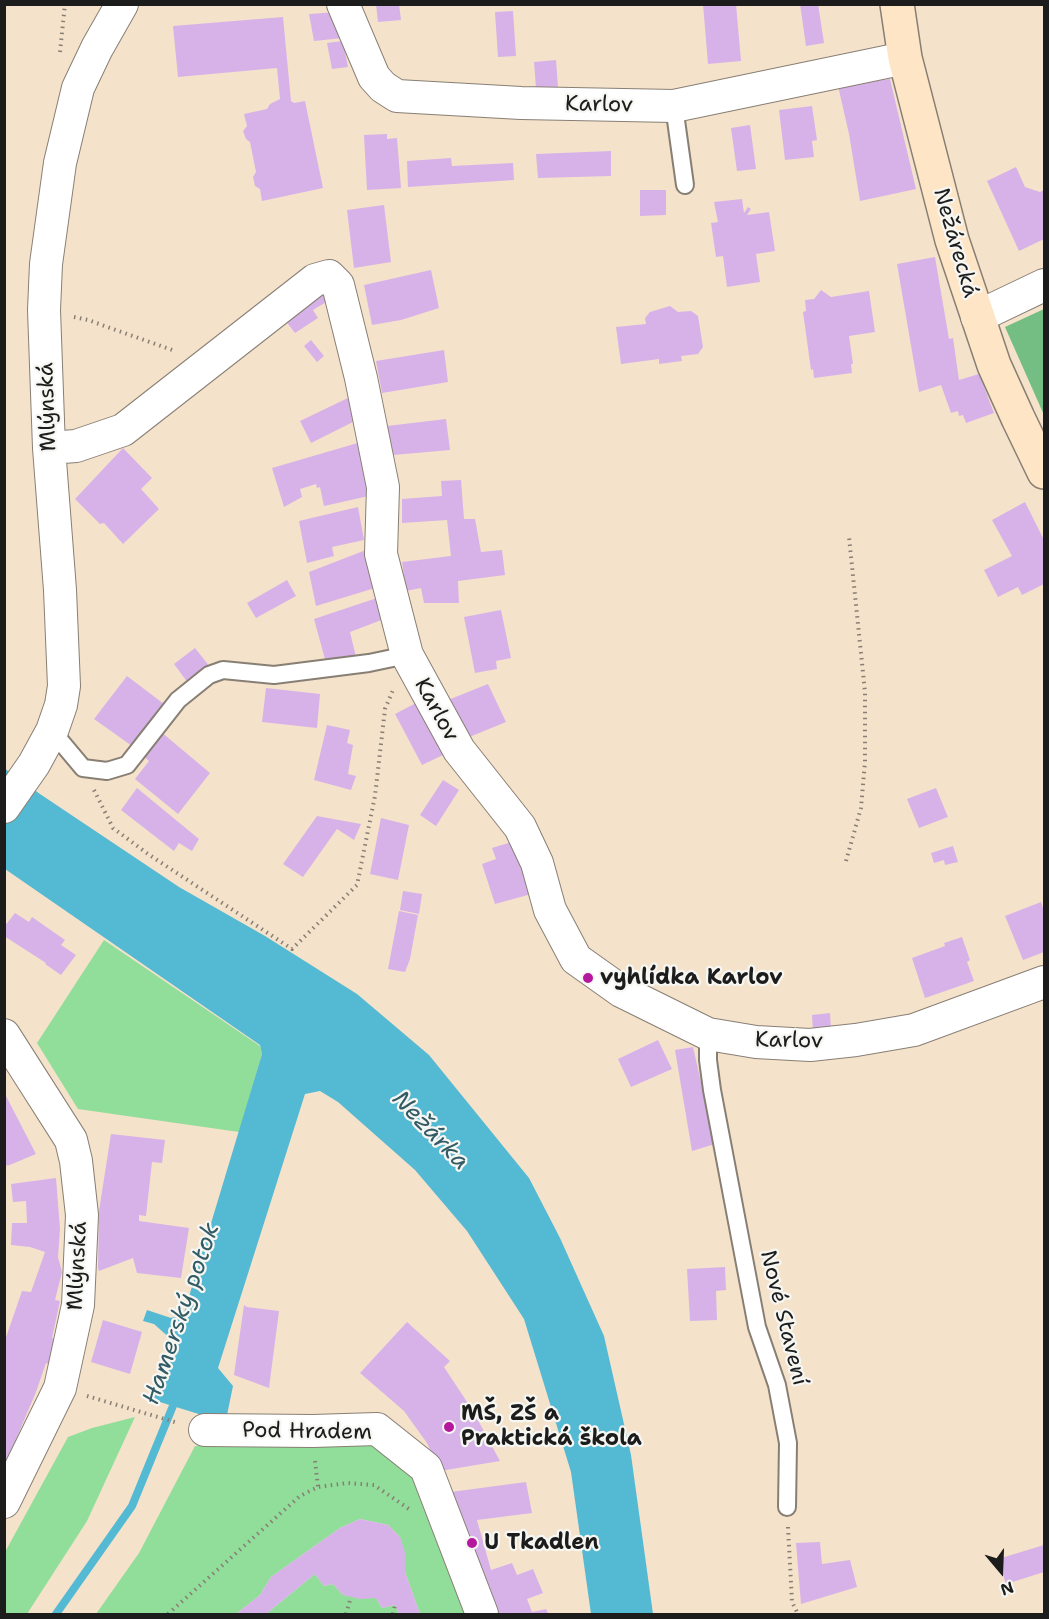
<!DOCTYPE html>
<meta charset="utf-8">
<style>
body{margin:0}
#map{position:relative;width:1049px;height:1619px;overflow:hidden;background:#f5e2cb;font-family:"Shantell Sans",sans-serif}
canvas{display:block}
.frame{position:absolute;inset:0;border:6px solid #1c1c1c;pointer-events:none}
.north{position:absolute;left:971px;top:1541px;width:60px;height:60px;-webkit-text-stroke:4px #f6f6f2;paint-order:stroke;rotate:161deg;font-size:16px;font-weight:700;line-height:24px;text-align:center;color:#1c1c1c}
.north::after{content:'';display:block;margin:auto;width:21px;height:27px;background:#1c1c1c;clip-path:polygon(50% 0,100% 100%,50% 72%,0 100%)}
</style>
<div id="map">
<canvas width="1049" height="1619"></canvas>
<div class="frame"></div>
<div class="north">N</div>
</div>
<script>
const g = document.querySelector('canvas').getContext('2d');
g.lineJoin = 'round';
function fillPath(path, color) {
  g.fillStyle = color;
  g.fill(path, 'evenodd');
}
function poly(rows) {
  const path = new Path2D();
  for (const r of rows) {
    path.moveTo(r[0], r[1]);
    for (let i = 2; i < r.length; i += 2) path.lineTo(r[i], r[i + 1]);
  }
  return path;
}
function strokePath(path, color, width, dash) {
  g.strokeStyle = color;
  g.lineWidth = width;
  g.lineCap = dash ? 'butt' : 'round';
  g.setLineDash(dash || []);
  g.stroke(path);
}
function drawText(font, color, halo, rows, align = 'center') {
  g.font = font + ' "Shantell Sans",sans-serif';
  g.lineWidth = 4.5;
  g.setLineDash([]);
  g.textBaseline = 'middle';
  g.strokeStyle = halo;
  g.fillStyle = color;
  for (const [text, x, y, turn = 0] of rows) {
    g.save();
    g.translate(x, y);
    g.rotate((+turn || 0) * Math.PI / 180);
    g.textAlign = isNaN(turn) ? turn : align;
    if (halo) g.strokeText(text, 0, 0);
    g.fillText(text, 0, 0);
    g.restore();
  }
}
fillPath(poly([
 [104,940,260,1046,262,1054,239,1132,78,1109,37,1043],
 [135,1417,87,1521,27,1614,5,1614,5,1552,68,1437,92,1428],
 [361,1437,419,1478,472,1614,420,1614,405,1572,400,1537,388,1525,360,1519,340,1528,271,1577,260,1595,236,1614,96,1614,139,1553,195,1446],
 [315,1574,324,1586,333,1584,343,1595,376,1598,382,1608,395,1605,399,1614,266,1614]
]), '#91de9b');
fillPath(poly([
 [1044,309,1044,415,1005,327]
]), '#74bd83');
fillPath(poly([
 [4,768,40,794,179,887,265,936,357,994,429,1055,529,1178,560,1238,604,1336,631,1455,653,1614,591,1614,571,1472,524,1319,467,1231,415,1170,338,1102,320,1091,305,1094,218,1368,233,1386,227,1415,202,1415,150,1399,172,1352,172,1340,154,1324,143,1321,147,1310,171,1318,184,1313,262,1054,260,1045,5,869]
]), '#54b9d3');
strokePath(poly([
 [56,1614,132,1506,177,1396]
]), '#54b9d3', 8);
fillPath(poly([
 [376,4,399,4,401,20,378,22],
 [703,4,736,4,741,61,708,64],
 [800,4,818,4,824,43,806,46],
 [513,11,516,56,498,57,495,12],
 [338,12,343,38,314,41,309,14],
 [283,17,291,101,294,103,305,101,323,188,262,201,260,189,255,186,253,177,256,172,250,142,246,139,243,131,247,126,244,114,267,109,270,104,280,99,277,68,178,77,173,26],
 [343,41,348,67,332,69,327,43],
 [556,60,558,87,536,88,534,62],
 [890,79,916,189,860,201,849,134,838,86],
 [812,106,817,140,812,141,814,157,785,160,779,110],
 [750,125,756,169,737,171,731,128],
 [387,134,387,139,397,138,401,188,367,190,364,135],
 [611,151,611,176,538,178,536,154],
 [451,158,452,166,513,163,514,180,408,187,407,161],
 [1016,167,1025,187,1040,192,1044,190,1044,239,1019,251,987,181],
 [640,190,666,190,666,215,640,216],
 [742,199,744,213,748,207,751,209,747,215,769,212,775,251,756,254,760,282,727,287,723,256,716,257,711,223,718,222,714,202],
 [384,205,391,262,354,268,347,210],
 [935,257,949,339,953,338,959,380,979,374,994,413,966,423,963,415,959,416,958,411,951,413,941,385,919,392,897,264],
 [431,270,439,308,401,320,372,325,364,285],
 [317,288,327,292,328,301,313,310,318,318,295,333,281,315],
 [821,290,831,297,869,291,875,332,849,336,853,364,851,364,852,373,814,378,813,369,811,370,803,312,806,311,805,300,814,299],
 [670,306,678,312,691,311,698,316,703,347,698,354,681,356,682,361,659,364,659,359,621,364,616,327,646,324,645,318,650,312],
 [311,340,324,356,317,362,304,346],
 [444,350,448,382,382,393,376,361],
 [350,397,355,421,311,443,300,421],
 [446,419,450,450,393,455,387,426],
 [361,442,373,495,324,506,320,487,317,488,316,484,300,489,302,497,284,507,272,468],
 [123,448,152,478,141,489,159,509,123,544,104,523,100,524,75,499],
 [461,480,464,519,475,519,481,552,502,550,505,575,458,581,459,603,424,603,421,588,406,591,402,562,451,556,447,520,402,523,402,499,442,496,441,481],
 [1025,502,1044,540,1044,584,1022,595,1018,587,998,597,984,570,1012,556,992,520],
 [358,507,364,540,332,547,334,556,307,563,299,521],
 [366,550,375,588,316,606,309,572],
 [287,580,296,596,256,618,247,603],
 [377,598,384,619,350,632,356,657,326,663,314,619],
 [501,610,511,658,496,661,497,669,475,673,464,617],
 [195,648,210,667,188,683,174,664],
 [127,676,164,704,132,746,94,719],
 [488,684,506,722,462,740,443,702],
 [266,688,320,694,317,728,262,722],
 [416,703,443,755,422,765,395,714],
 [327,725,350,730,347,743,353,745,348,774,356,776,351,790,314,780],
 [160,731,210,773,178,814,135,779,149,761,143,756],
 [443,780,459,790,436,826,420,815],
 [137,788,199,839,192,851,179,843,174,851,121,810],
 [936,788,948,817,919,828,907,799],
 [317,816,361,824,354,840,337,829,303,877,283,864],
 [381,818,409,825,398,880,370,874],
 [518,840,535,893,495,904,482,864,496,859,492,848],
 [953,846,958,862,945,865,944,860,934,863,931,853],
 [403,891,422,894,419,914,400,910],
 [1041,902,1044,911,1044,952,1023,960,1005,916],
 [399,911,418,915,410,959,405,972,388,969],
 [15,913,29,922,32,917,65,940,61,945,76,955,61,975,45,964,46,963,4,936,4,927],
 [962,937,970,960,967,962,974,981,925,998,912,958,945,946,944,943],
 [830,1013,831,1030,813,1032,812,1015],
 [658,1040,672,1069,631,1087,618,1059],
 [693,1047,715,1144,692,1151,675,1050],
 [4,1092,36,1154,7,1166,4,1160],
 [111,1134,165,1140,162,1163,152,1162,146,1216,139,1215,139,1221,189,1228,181,1278,137,1273,133,1258,99,1271,98,1268,99,1211],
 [56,1178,60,1229,58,1257,62,1272,55,1300,60,1301,52,1338,58,1339,50,1365,46,1363,36,1392,5,1465,4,1343,22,1291,31,1292,45,1252,30,1247,11,1245,12,1223,27,1223,26,1201,13,1202,11,1184],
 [725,1267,726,1290,716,1291,717,1320,690,1321,687,1269],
 [244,1305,247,1307,279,1311,269,1388,234,1375],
 [103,1320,142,1332,130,1374,91,1362],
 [407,1322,450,1361,444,1367,473,1411,500,1461,440,1471,427,1443,404,1411,360,1373],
 [526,1482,532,1513,477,1520,491,1570,512,1563,517,1575,533,1569,543,1593,527,1599,532,1612,546,1609,548,1613,488,1614,443,1493],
 [360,1519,388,1525,400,1537,406,1555,405,1572,420,1614,399,1614,395,1605,382,1608,376,1598,360,1599,343,1595,333,1584,324,1586,315,1574,266,1614,236,1614,260,1595,271,1577,340,1528],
 [820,1542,822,1564,850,1560,857,1587,801,1604,796,1543],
 [1044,1545,1044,1572,1006,1584,998,1559]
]), '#d7b2e9');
const lane = poly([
 [674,106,685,185],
 [52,731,83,768,107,771,127,765,178,700,209,675,223,670,274,675,369,663,407,655],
 [708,1034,708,1060,712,1090,757,1327,777,1385,788,1443,787,1507]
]);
const street = poly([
 [343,4,374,77,383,87,397,96,521,103,674,106,905,58],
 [977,317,1044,285],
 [49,448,76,446,123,430,315,280,329,276,338,285,361,378,383,487,381,554,407,655,459,750,520,827,537,863,550,910,576,959,621,991,708,1034,756,1042,810,1045,856,1040,914,1030,1044,982],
 [4,807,34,764,52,731,61,705,64,686,60,590,49,448,44,310,46,264,60,163,78,88,97,48,122,4],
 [4,1035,71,1140,76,1161,82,1215,78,1305,60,1388,4,1502],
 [205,1430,313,1431,377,1429,426,1468,482,1614]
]);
const secondary = poly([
 [897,4,905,58,952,240,994,365,1018,418,1044,472]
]);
strokePath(lane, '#887f74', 20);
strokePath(street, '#887f74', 34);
strokePath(secondary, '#887f74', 36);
strokePath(poly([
 [60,52,65,4],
 [74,317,88,320,175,351],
 [94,790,113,828,148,854,292,949,357,885,375,796,385,709,393,690],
 [846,861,861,808,865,762,865,692,849,537],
 [87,1396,178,1423],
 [315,1461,318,1487],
 [788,1527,792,1602,798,1614],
 [168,1614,300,1496,318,1487,347,1483,374,1485,409,1509],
 [346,1614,351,1597],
 [393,1614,395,1605]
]), '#887f74', 4, [1.5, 4.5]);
strokePath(lane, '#fff', 16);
strokePath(street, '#fff', 32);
strokePath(secondary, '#fde5c5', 33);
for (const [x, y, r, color] of [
 [588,978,6,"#b5179e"],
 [449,1427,6,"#b5179e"],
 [472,1543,6,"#b5179e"]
]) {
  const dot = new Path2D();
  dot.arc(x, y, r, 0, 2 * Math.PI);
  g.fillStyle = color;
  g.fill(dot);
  strokePath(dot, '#f6f6f2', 2);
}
drawText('22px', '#1c1c1c', '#f6f6f2', [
 ["Karlov",599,105,1],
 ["Nežárecká",955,243,74],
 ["Mlýnská",48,407,-92],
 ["Karlov",436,710,61],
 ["Karlov",789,1041,1],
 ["Mlýnská",78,1266,-87],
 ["Nové Stavení",783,1318,76],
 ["Pod Hradem",307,1432,1]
]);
drawText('bold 22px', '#1c1c1c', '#f6f6f2', [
 ["vyhlídka Karlov",600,978],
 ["MŠ, ZŠ a",461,1414],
 ["Praktická škola",461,1439],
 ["U Tkadlen",484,1543]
], 'left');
drawText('italic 24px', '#325b65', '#f6f6f2', [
 ["Nežárka",430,1131,46],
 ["Hamerský potok",182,1314,-71]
]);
</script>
